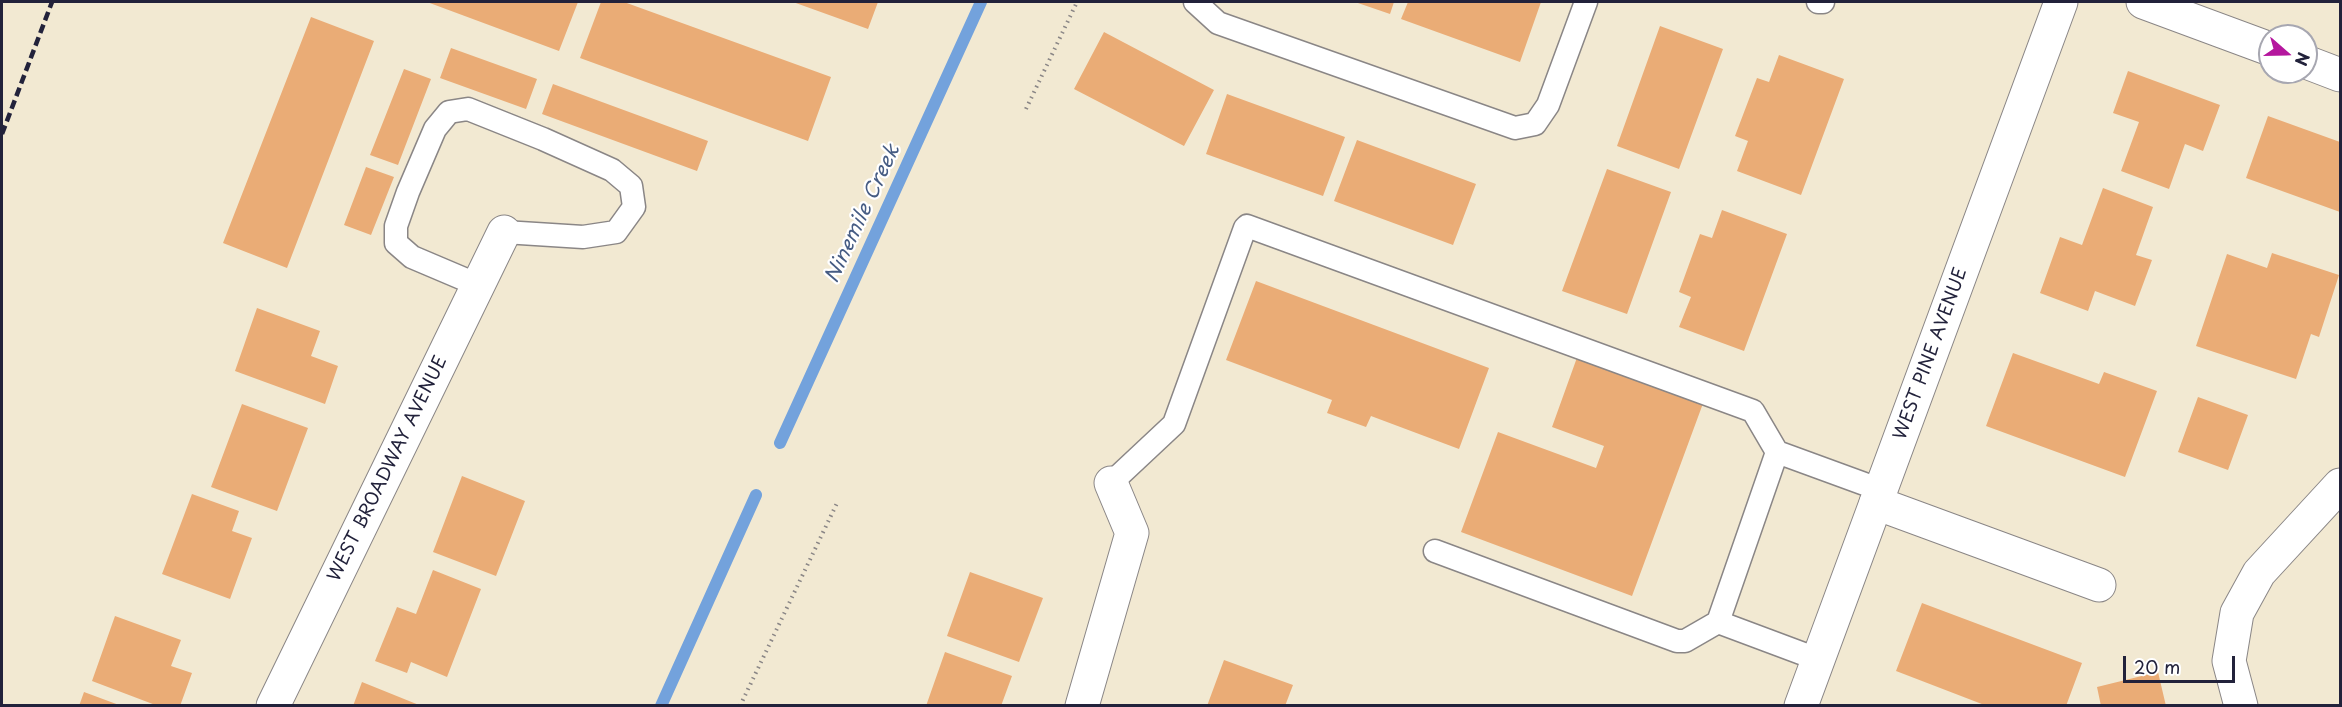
<!DOCTYPE html>
<style>
body{margin:0}
#map{position:relative;width:2342px;height:707px;overflow:hidden;background:#f2e9d2;font-family:"Playpen Sans",sans-serif}
canvas{display:block}
.frame{position:absolute;inset:0;border:3px solid #22223b;pointer-events:none}
.north{position:absolute;left:2258px;top:24px;width:60px;height:60px;box-sizing:border-box;background:#fff;border:2px solid #a7a7b1;border-radius:50%;rotate:110deg;font-size:16px;font-weight:700;line-height:24px;text-align:center;color:#22223b}
.north::after{content:'';display:block;margin:auto;width:21px;height:27px;background:#b5179e;clip-path:polygon(50% 0,100% 100%,50% 72%,0 100%)}
.scale{position:absolute;left:2123px;top:656px;width:112px;height:27px;box-sizing:border-box;border:3px solid #22223b;border-top:0;padding-left:8px;font-size:18px;line-height:21px;white-space:nowrap;color:#22223b;-webkit-text-stroke:4px #fff;paint-order:stroke}
</style>
<div id="map">
<canvas width="2342" height="707"></canvas>
<div class="frame"></div>
<div class="north">N</div>
<div class="scale">20 m</div>
</div>
<script>
const g = document.querySelector('canvas').getContext('2d');
g.lineJoin = 'round';
function poly(rows) {
  const path = new Path2D();
  for (const r of rows) {
    path.moveTo(r[0], r[1]);
    for (let i = 2; i < r.length; i += 2) path.lineTo(r[i], r[i + 1]);
  }
  return path;
}
function strokePath(path, color, width, dash) {
  g.strokeStyle = color;
  g.lineWidth = width;
  g.lineCap = dash ? 'butt' : 'round';
  g.setLineDash(dash || []);
  g.stroke(path);
}
function fillPath(path, color) {
  g.fillStyle = color;
  g.fill(path, 'evenodd');
}
function drawText(font, color, halo, rows, align = 'center') {
  g.font = font + ' "Playpen Sans",sans-serif';
  g.lineWidth = 4.5;
  g.setLineDash([]);
  g.textBaseline = 'middle';
  g.strokeStyle = halo;
  g.fillStyle = color;
  for (const [text, x, y, turn = 0] of rows) {
    g.save();
    g.translate(x, y);
    g.rotate((+turn || 0) * Math.PI / 180);
    g.textAlign = isNaN(turn) ? turn : align;
    if (halo) g.strokeText(text, 0, 0);
    g.fillText(text, 0, 0);
    g.restore();
  }
}
strokePath(poly([
 [780,443,981,2],
 [661,706,756,495]
]), '#73a2dc', 12);
fillPath(poly([
 [427,2,578,2,559,51],
 [601,2,624,2,831,77,808,141,580,58],
 [793,2,878,2,868,29],
 [1355,2,1394,2,1390,14],
 [1408,2,1541,2,1520,62,1401,19],
 [311,17,374,41,287,268,223,243],
 [1660,26,1723,49,1679,169,1617,146],
 [1104,32,1214,90,1184,146,1074,89],
 [451,48,537,79,526,109,440,78],
 [1779,55,1844,79,1801,195,1737,171,1748,141,1735,136,1757,78,1769,82],
 [404,69,431,79,398,165,370,155],
 [2128,71,2220,105,2203,151,2185,144,2169,189,2121,171,2139,122,2113,113],
 [553,84,708,141,697,171,542,114],
 [1227,94,1345,137,1323,196,1206,154],
 [2268,116,2340,142,2340,212,2246,178],
 [1357,140,1476,184,1453,245,1334,201],
 [366,167,394,177,371,235,344,225],
 [1607,169,1671,192,1627,314,1562,291],
 [2103,188,2153,207,2136,255,2152,260,2135,306,2095,291,2088,311,2040,293,2060,237,2082,245],
 [1722,210,1787,234,1744,351,1679,327,1691,297,1679,292,1700,234,1712,238],
 [2272,253,2339,275,2319,337,2311,334,2296,379,2196,346,2227,254,2267,268],
 [1256,281,1489,368,1459,449,1371,416,1366,427,1327,413,1332,400,1226,360],
 [257,308,320,331,311,356,338,366,325,404,235,371],
 [1579,352,1705,398,1632,596,1461,532,1498,432,1596,468,1604,446,1552,427],
 [2013,353,2099,384,2104,372,2157,391,2125,477,1986,426],
 [2198,397,2248,415,2228,470,2178,452],
 [242,404,308,428,277,511,211,487],
 [462,476,525,501,496,576,433,552],
 [192,494,239,511,232,531,252,538,230,599,162,574],
 [433,570,481,589,447,677,411,662,407,673,375,661,397,607,416,614],
 [970,572,1043,598,1019,662,947,636],
 [1922,603,2082,663,2066,706,1987,706,1896,671],
 [115,616,181,640,171,666,192,673,180,706,158,706,92,681],
 [945,652,1012,676,1001,706,926,706],
 [1224,660,1293,685,1285,706,1207,706],
 [2158,672,2166,706,2101,706,2097,687],
 [362,682,419,705,419,706,353,706],
 [84,692,119,705,119,706,79,706]
]), '#eaac76');
const service = poly([
 [1195,2,1218,23,1515,128,1535,124,1548,105,1586,2],
 [1818,2,1823,2],
 [478,285,412,257,396,243,396,226,408,192,435,129,449,112,468,109,543,139,612,170,631,186,634,207,616,232,583,237,504,232],
 [1777,452,1881,490],
 [1111,483,1174,424,1245,228,1247,226,1753,411,1777,452,1718,622,1685,641,1677,641,1435,551],
 [1718,622,1817,659]
]);
const minor = poly([
 [2143,2,2270,49],
 [2306,62,2340,75],
 [1876,503,2099,585],
 [273,706,504,232],
 [1082,706,1132,533,1111,483],
 [2241,706,2229,661,2237,613,2259,573,2340,485]
]);
const tertiary = poly([
 [1801,706,2061,2]
]);
strokePath(service, '#8a8686', 25);
strokePath(minor, '#8a8686', 35);
strokePath(tertiary, '#8a8686', 35);
strokePath(poly([
 [1026,109,1077,2],
 [740,706,838,501]
]), '#8a8686', 4, [1.5, 4.5]);
strokePath(service, '#fff', 22);
strokePath(minor, '#fff', 33);
strokePath(tertiary, '#fff', 33);
strokePath(poly([
 [2,134,52,2]
]), '#22223b', 4.5, [9, 4.5]);
drawText('18px', '#22223b', '#fff', [
 ["WEST PINE AVENUE",1931,354,-70],
 ["WEST BROADWAY AVENUE",388,469,-64]
]);
drawText('italic 20px', '#465c83', '#fff', [
 ["Ninemile Creek",863,214,-65]
]);
</script>
